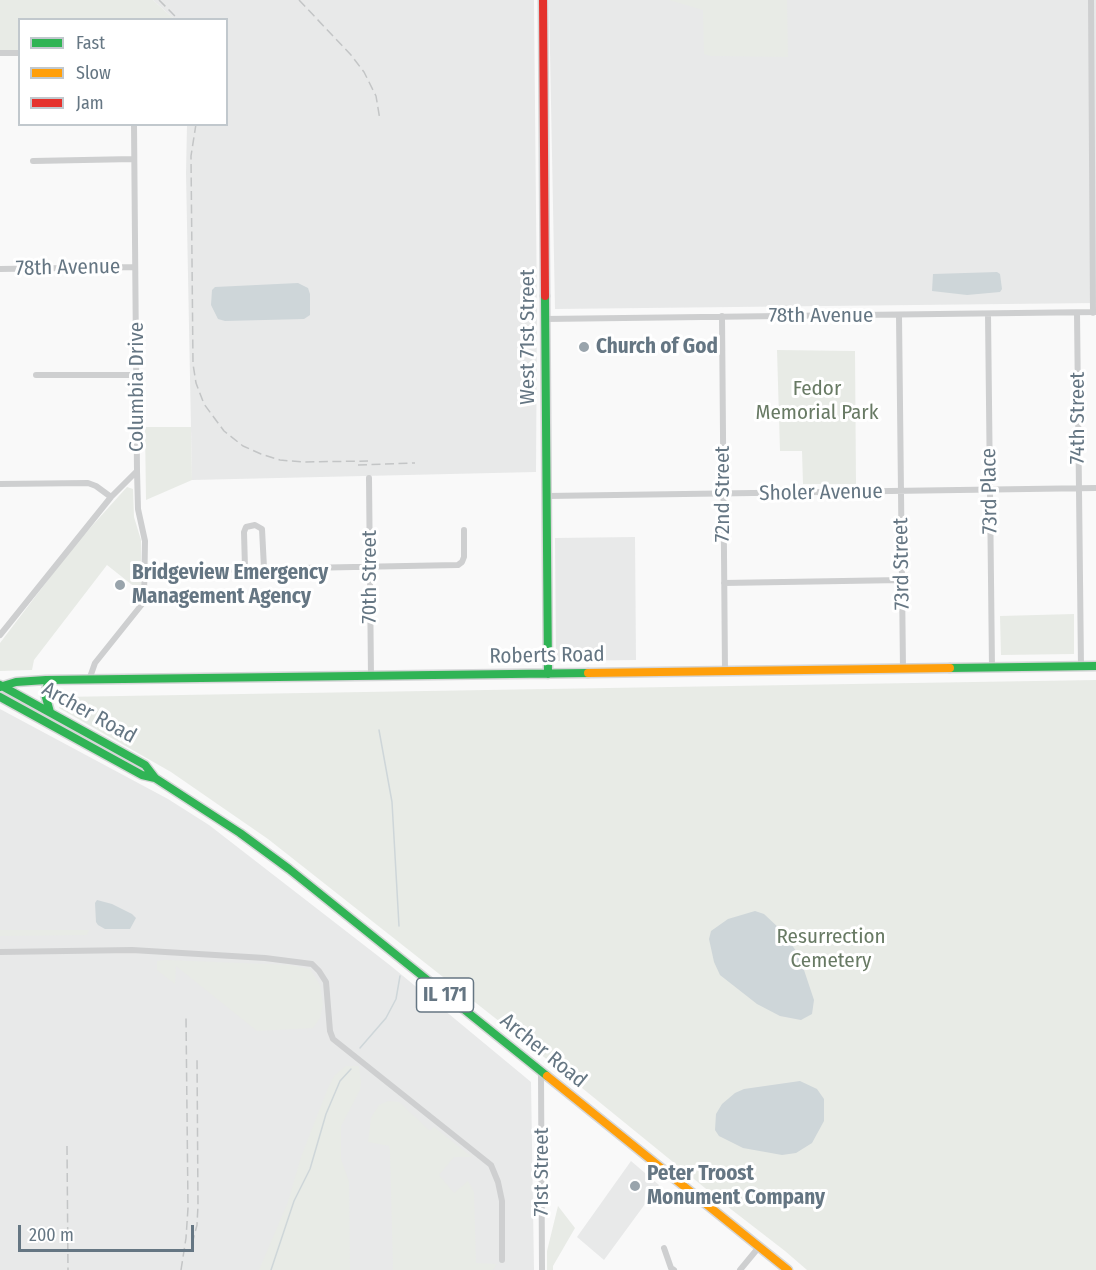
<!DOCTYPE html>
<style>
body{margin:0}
#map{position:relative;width:1096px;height:1270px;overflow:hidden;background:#f9f9f9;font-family:"Fira Sans Condensed",sans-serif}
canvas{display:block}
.legend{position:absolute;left:18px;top:18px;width:210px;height:108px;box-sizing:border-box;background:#fff;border:2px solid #c1c8cd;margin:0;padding:8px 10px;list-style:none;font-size:18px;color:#657683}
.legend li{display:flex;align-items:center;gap:12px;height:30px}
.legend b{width:30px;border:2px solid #c1c8cd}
.scale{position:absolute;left:18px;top:1225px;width:176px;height:27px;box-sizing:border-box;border:3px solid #657683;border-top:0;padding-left:8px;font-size:18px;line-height:21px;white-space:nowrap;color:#657683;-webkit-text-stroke:4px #fff;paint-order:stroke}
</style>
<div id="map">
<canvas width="1096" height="1270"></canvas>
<ul class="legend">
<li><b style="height:8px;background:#30b455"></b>Fast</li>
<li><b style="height:8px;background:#ff9f0a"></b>Slow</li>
<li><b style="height:8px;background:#e5322d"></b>Jam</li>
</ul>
<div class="scale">200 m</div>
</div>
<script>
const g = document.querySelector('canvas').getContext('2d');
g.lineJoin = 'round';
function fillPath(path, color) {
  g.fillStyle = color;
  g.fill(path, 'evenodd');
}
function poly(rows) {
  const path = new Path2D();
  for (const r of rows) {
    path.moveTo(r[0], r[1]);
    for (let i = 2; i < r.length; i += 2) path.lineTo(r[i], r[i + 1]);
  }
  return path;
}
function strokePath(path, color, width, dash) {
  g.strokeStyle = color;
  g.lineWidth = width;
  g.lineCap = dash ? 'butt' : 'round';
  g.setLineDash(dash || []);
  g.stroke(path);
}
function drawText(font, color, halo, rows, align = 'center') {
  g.font = font + ' "Fira Sans Condensed",sans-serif';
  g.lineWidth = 6;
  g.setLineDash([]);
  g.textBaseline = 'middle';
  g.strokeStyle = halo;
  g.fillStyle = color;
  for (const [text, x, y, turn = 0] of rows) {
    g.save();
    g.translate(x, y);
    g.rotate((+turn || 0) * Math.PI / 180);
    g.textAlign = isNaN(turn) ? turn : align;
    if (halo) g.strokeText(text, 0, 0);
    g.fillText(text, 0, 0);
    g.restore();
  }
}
fillPath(poly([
 [153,0,534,0,537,314,536,472,192,480,186,173,187,125,226,124,226,20,174,19],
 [549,0,1096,0,1096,303,555,309],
 [635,537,636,660,558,661,556,657,555,538],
 [0,709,168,799,209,825,391,966,531,1082,534,1270,0,1270],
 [631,1161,659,1185,604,1260,577,1237]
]), '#e8e9e9');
fillPath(poly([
 [0,0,153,0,174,19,20,20,19,50,0,50],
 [669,0,787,0,788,57,710,56,704,54,703,10],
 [777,350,855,351,856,484,803,484,802,451,780,451],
 [145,427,191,427,192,480,146,500],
 [127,487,133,489,134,517,141,540,141,592,107,565,34,660,32,670,0,671,0,643,73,547],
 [1074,614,1074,654,1001,655,1000,616],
 [1096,680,1096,1270,807,1270,785,1251,732,1210,528,1044,268,839,171,772,59,708,60,697],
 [0,930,89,930,87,935,0,936],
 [165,960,291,965,310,969,320,985,323,1004,320,1018,313,1028,257,1031,176,966,175,984,157,970,157,961],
 [346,1066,359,1066,361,1082,360,1090,341,1126,341,1159,349,1182,350,1270,259,1270,288,1202,301,1157,328,1088,335,1075],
 [388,1101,399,1102,430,1131,434,1127,472,1157,454,1157,439,1175,454,1193,468,1181,474,1192,476,1263,497,1264,493,1270,393,1270,390,1151,389,1146,368,1142,371,1118,379,1105],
 [558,1206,575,1228,553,1266,553,1270,547,1270,547,1251]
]), '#e8ebe6');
fillPath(poly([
 [997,272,1000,274,1002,289,1000,292,967,295,932,291,933,274],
 [298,283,308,288,310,294,310,315,304,319,225,321,218,319,211,305,212,290,215,287],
 [97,900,112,904,132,914,136,918,130,929,105,929,98,925,96,922,95,903],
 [755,911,764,914,781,930,799,955,814,1000,812,1014,801,1020,780,1016,757,1004,720,975,714,962,709,939,711,931,728,919],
 [800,1081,817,1089,824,1099,824,1121,812,1143,796,1153,782,1155,743,1148,719,1136,715,1130,716,1114,722,1104,735,1093,744,1089]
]), '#ced6d9');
strokePath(poly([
 [379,730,392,802,399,926],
 [360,1048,386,1018,396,999,400,976],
 [271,1270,294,1201,310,1169,326,1114,340,1081,351,1069]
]), '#ced6d9', 1.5);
const fast = poly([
 [545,296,548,674],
 [950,668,1096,666],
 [49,680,45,694,50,712],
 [0,685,145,765,155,778],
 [0,687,16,682,46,680,588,673],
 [0,697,142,775,155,778,240,833,289,869,547,1076]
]);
const slow = poly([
 [588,673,950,668],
 [547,1076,788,1270]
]);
const jam = poly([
 [543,0,545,296]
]);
strokePath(fast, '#d5d6d7', 11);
strokePath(slow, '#d5d6d7', 11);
strokePath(jam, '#d5d6d7', 11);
strokePath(poly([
 [1091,0,1093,313],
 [0,53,20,53],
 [33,161,134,159],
 [0,269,135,267],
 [1077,313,1081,667],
 [988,314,992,668],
 [722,316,725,672],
 [899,316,903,669],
 [545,319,1096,312],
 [36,375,137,375],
 [369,478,371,677],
 [0,484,88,483,96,486,111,497],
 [547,496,1096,488],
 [245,568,244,532,246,527,255,525,262,529,264,568],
 [146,571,458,565,462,562,464,557,464,530],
 [724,583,902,580],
 [0,635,111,497,137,471,134,124],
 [89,680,95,663,143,603,144,597,145,541,138,509,137,471],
 [0,952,132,950,265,958,312,964,319,971,326,982,330,1031,333,1039,491,1165,498,1182,502,1201,502,1260],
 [541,1073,542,1270],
 [664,1248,671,1268,674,1270],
 [740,1270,759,1247]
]), '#cecfd0', 6);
strokePath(fast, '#30b455', 8);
strokePath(slow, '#ff9f0a', 8);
strokePath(jam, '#e5322d', 8);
strokePath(poly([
 [159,0,179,20],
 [299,0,351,55,364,72,376,96,380,120],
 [196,124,191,156,193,364,196,383,204,404,224,431,243,446,261,454,280,460,303,462,368,461],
 [358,465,415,463],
 [67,1146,68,1270],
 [192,1244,197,1225,198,1205,197,1057],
 [181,1270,186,1238,188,1208,186,1017]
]), '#c3c5c6', 1.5, [9, 4.5]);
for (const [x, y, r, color] of [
 [584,347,6,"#99a4ac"],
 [120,585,6,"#99a4ac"],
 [635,1186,6,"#99a4ac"]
]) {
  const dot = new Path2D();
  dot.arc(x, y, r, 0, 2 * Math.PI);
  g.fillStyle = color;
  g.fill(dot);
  strokePath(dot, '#fff', 2);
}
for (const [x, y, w] of [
 [445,995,57]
]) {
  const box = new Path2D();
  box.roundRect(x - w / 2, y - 17, w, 34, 4.5);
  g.fillStyle = '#fff';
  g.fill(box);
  strokePath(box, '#657683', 1.5);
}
drawText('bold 20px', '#657683', null, [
 ["IL 171",445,995]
]);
drawText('21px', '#657683', '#fff', [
 ["78th Avenue",68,268,-1],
 ["78th Avenue",821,316],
 ["West 71st Street",528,337,-90],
 ["Columbia Drive",137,387,-90],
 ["74th Street",1078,418,-90],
 ["73rd Place",990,491,-91],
 ["Sholer Avenue",821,493,-1],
 ["72nd Street",723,494,-90],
 ["73rd Street",902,564,-91],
 ["70th Street",370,577,-90],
 ["Roberts Road",547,656,-1],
 ["Archer Road",89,713,29],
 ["Archer Road",543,1051,39],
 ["71st Street",542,1172,-90]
]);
drawText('bold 21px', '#657683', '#fff', [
 ["Church of God",596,347],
 ["Bridgeview Emergency",132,573],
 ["Management Agency",132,597],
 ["Peter Troost",647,1174],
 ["Monument Company",647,1198]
], 'left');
drawText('21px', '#687a64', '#fff', [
 ["Fedor",817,389],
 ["Memorial Park",817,413],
 ["Resurrection",831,937],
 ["Cemetery",831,961]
]);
</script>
